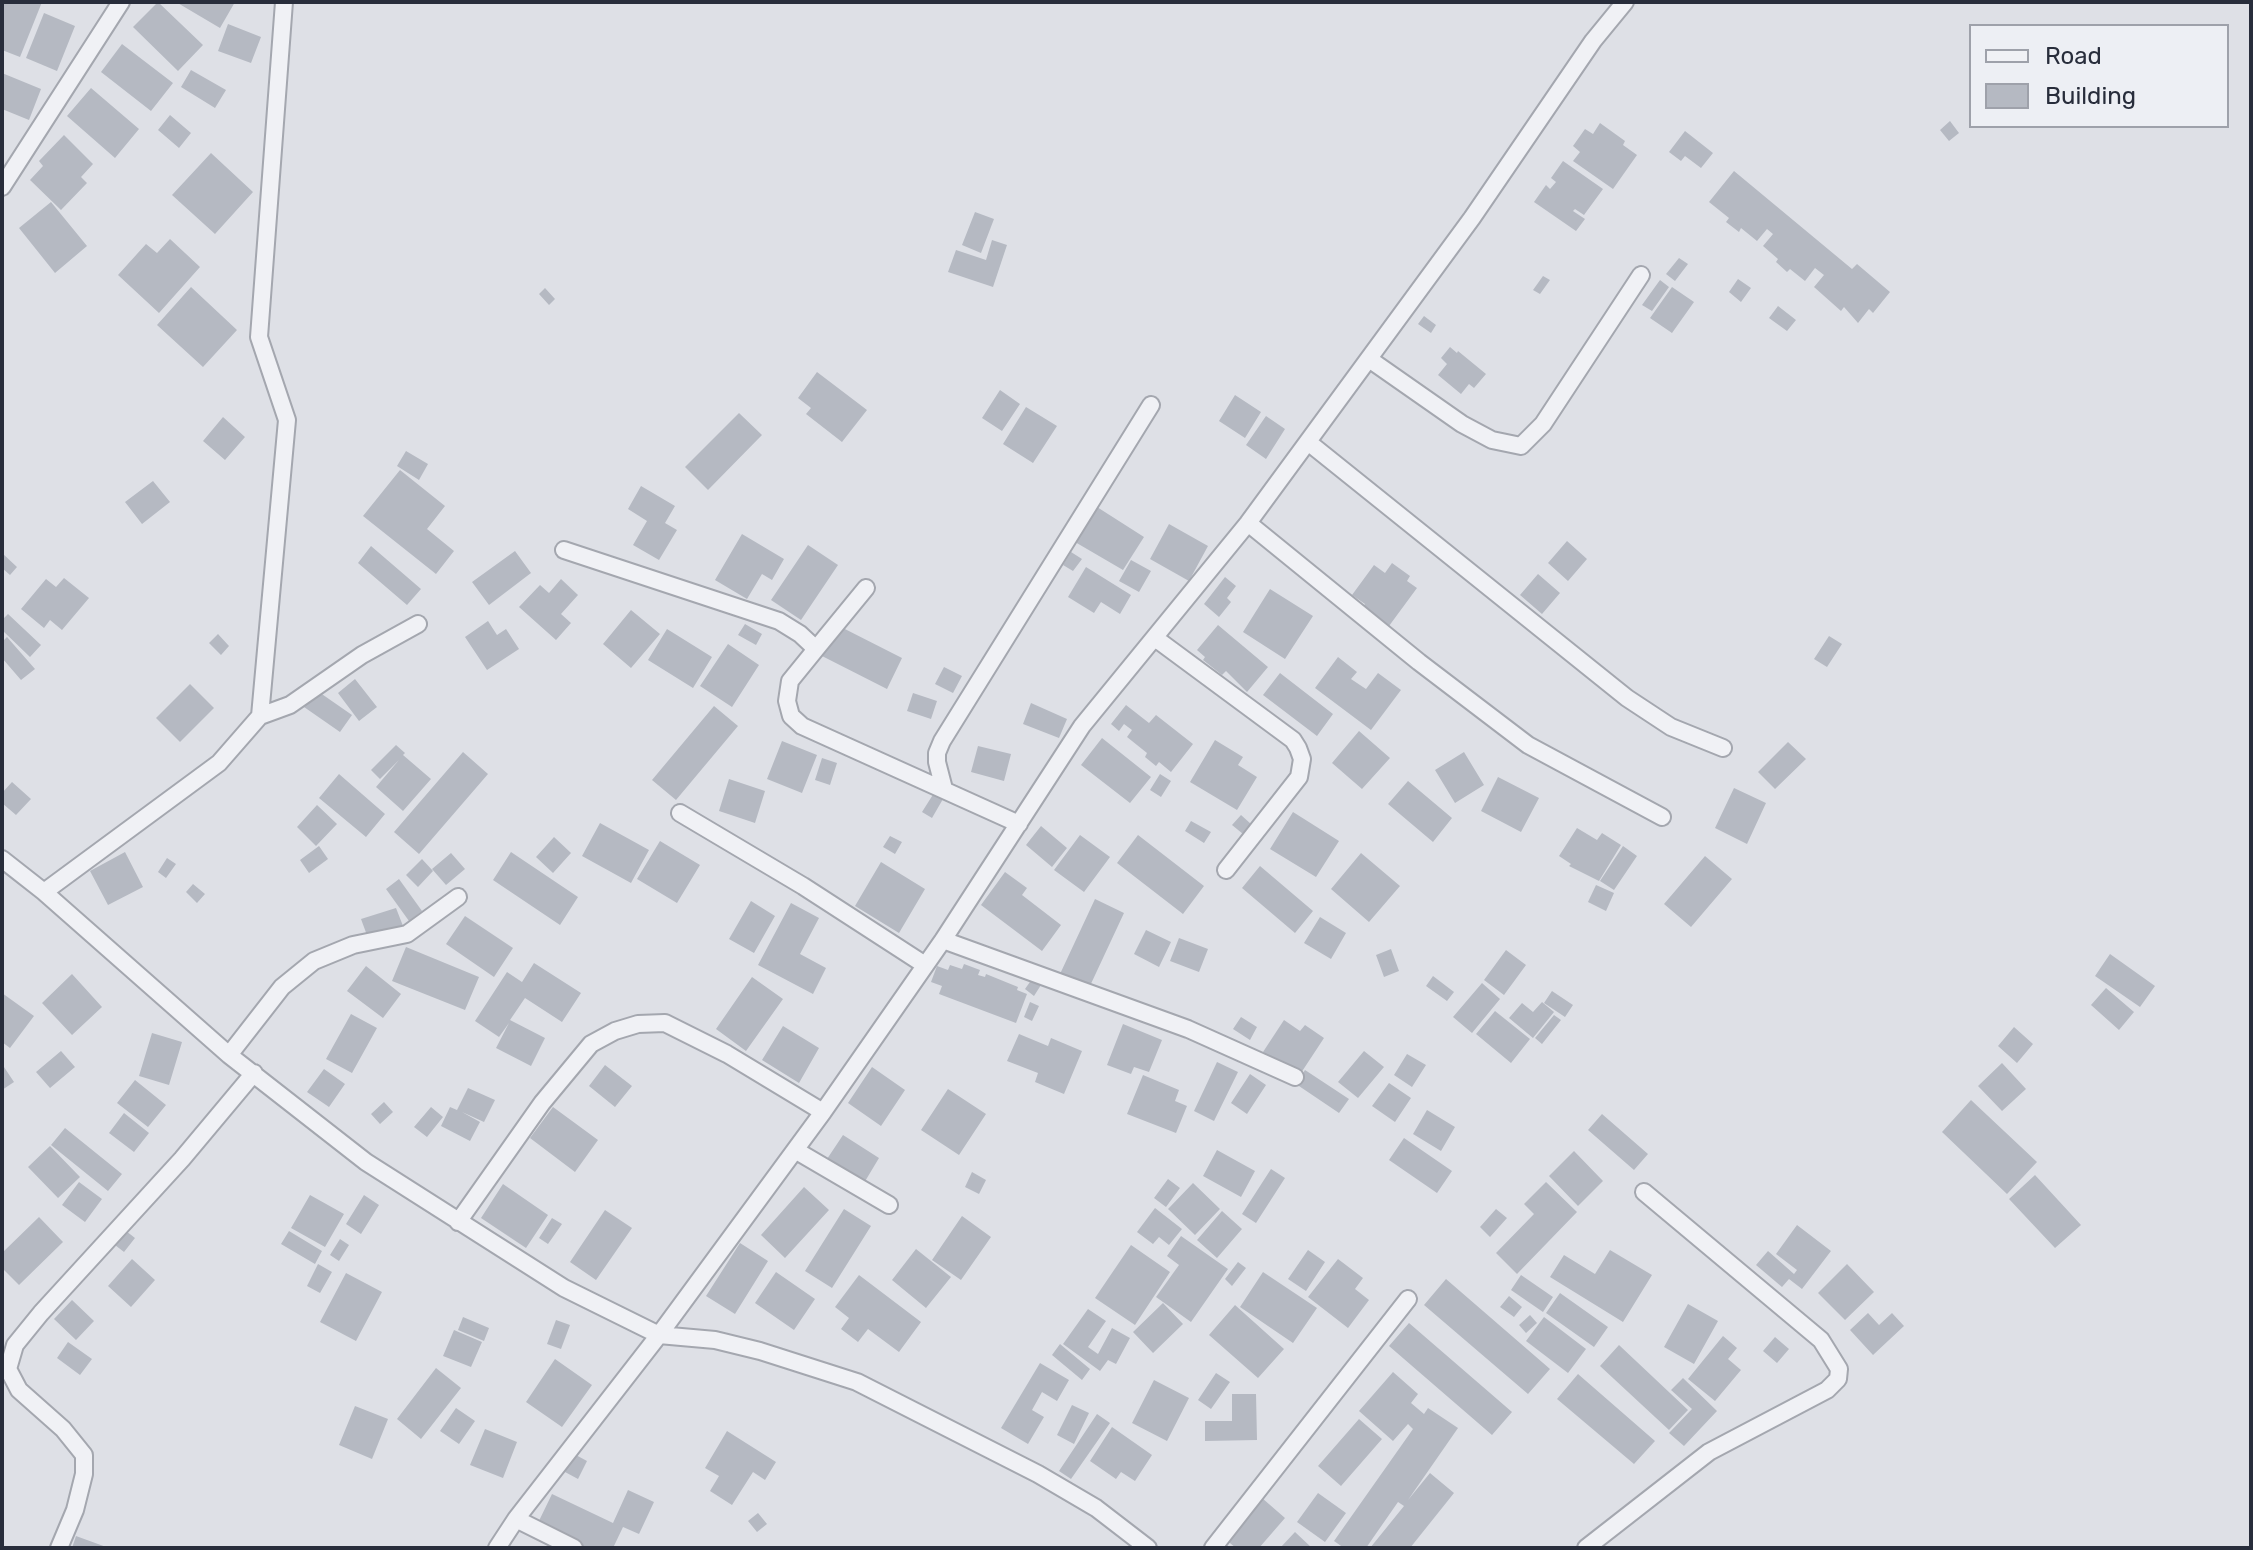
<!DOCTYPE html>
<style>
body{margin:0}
#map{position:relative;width:2253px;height:1550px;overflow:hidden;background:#dee0e6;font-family:Rubik,sans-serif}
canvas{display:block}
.frame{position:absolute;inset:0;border:4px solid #282d3b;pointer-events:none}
.legend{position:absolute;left:1969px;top:24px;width:260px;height:104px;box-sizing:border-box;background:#edeff4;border:2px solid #9ea1aa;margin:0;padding:10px 14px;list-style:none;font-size:24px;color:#282d3b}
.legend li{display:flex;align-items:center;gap:16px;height:40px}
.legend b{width:40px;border:2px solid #9ea1aa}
</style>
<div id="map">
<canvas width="2253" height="1550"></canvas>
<div class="frame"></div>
<ul class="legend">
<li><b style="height:10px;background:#f0f1f5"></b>Road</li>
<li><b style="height:22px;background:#b5b9c2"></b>Building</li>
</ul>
</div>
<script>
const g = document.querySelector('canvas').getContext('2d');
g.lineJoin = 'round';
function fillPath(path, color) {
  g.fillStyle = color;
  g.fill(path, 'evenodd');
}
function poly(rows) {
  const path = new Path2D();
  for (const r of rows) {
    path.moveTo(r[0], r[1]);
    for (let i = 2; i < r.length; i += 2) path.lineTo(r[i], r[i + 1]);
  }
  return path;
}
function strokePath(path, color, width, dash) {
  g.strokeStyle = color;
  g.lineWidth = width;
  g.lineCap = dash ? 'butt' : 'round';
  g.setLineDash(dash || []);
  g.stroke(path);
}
fillPath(poly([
 [4,2,42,2,20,57,2,50],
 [158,2,203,45,178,71,133,27],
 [176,2,235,2,220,28],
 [44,13,75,26,57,71,26,58],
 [228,24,261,37,251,63,218,51],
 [122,44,173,83,151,111,101,72],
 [191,70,226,90,215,108,181,87],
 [2,73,41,89,29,120,2,109],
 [91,88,139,129,115,158,67,116],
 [170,115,191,133,179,148,158,130],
 [1950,121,1959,133,1949,141,1940,130],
 [1600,123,1625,141,1623,145,1637,155,1613,189,1573,161,1580,152,1573,146,1585,129,1593,134],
 [1685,131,1713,153,1701,168,1685,156,1681,161,1669,152],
 [64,135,93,164,81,177,87,183,61,210,30,180,43,166,39,161],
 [211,153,253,192,215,234,172,195],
 [1563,161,1603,189,1584,215,1575,209,1573,211,1585,219,1576,231,1534,202,1546,185,1550,189,1556,182,1551,178],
 [1734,171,1852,269,1857,264,1890,292,1873,313,1869,309,1858,323,1844,307,1841,311,1814,287,1824,275,1815,268,1805,281,1790,269,1787,272,1776,262,1778,259,1763,246,1773,234,1767,229,1757,241,1741,228,1739,232,1726,222,1729,218,1709,202],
 [51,202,87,246,55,273,19,228],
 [975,212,994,219,981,253,962,245],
 [170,239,200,267,159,313,118,275,146,244,157,253],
 [992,240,1007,245,993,287,948,272,956,250,986,260],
 [1679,258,1688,264,1675,281,1666,274],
 [1543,276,1550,280,1540,294,1533,290],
 [1738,279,1751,288,1741,302,1729,292],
 [1660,280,1669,287,1652,311,1642,305],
 [191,287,237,330,203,367,157,325],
 [1672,287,1694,302,1672,333,1650,318],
 [545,288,555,299,549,305,539,294],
 [1778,306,1796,320,1787,331,1769,318],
 [1424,316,1436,325,1431,333,1418,324],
 [1450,347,1457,353,1458,351,1486,374,1474,388,1469,384,1461,394,1438,375,1447,364,1441,358],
 [817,372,867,410,842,442,806,414,811,408,798,398],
 [1000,390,1020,404,1002,431,982,418],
 [1235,395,1261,412,1245,438,1219,421],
 [1026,407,1057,426,1033,463,1003,444],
 [739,413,762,435,708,490,685,467],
 [1266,416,1285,429,1266,459,1246,445],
 [223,417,245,437,225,460,203,441],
 [406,451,428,464,419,480,397,466],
 [400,470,445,506,427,529,454,551,436,574,363,516],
 [153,481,170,502,142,524,125,502],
 [641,486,675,506,665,523,677,530,659,560,633,545,647,521,628,509],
 [1097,507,1144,537,1123,570,1075,542],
 [1169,524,1208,546,1189,581,1150,559],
 [742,534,784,559,772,580,762,574,747,599,715,580],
 [1567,541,1587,559,1568,581,1548,563],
 [808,545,838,565,801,620,771,600],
 [371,546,421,589,407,605,358,563],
 [515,551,531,573,489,605,472,582],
 [1071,552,1082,559,1073,571,1063,565],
 [2,553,17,567,10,575,2,568],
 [1131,560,1151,571,1139,592,1119,581],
 [1392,563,1410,576,1407,581,1417,588,1389,626,1363,607,1365,604,1352,595,1374,565,1385,573],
 [1086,567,1131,595,1120,614,1101,602,1094,613,1068,597],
 [1538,574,1560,593,1542,614,1520,595],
 [1225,577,1236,586,1227,598,1231,602,1219,617,1204,604],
 [64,578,89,598,62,630,50,620,44,628,21,609,46,579,56,587],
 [561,579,578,595,561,614,571,623,556,640,519,607,540,585,549,593],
 [1270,589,1313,616,1285,659,1243,632],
 [631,610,660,634,631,668,603,644],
 [8,614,41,645,30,657,2,630,2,620],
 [488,621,497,635,506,629,519,649,487,670,465,637],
 [745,624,762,634,756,645,738,635],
 [837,625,902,658,887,689,822,656],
 [1218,625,1268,667,1247,692,1226,671,1222,675,1203,660,1205,657,1197,650],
 [667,629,712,657,693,688,648,660],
 [218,634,229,646,221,655,209,643],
 [1829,636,1842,644,1827,667,1814,659],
 [7,637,35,669,21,680,2,658,2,642],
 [728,644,759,665,732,707,700,686],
 [1338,657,1357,672,1351,679,1366,689,1378,673,1401,690,1371,730,1315,688],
 [944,667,962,676,953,693,935,684],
 [1280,673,1333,714,1317,736,1263,695],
 [355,679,377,707,359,721,338,693],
 [190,684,214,708,180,742,156,718],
 [316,690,352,715,340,732,304,707],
 [913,693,937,701,931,719,907,711],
 [1031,703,1067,719,1059,738,1023,724],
 [1126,705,1149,723,1156,715,1193,744,1171,772,1159,762,1156,766,1145,757,1147,753,1127,737,1132,730,1124,724,1119,731,1111,724],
 [714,706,738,726,676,800,652,780],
 [1359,731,1390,758,1362,789,1332,763],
 [1102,738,1151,777,1130,803,1081,765],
 [1215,740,1243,757,1238,765,1257,777,1237,810,1190,782],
 [782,741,817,755,802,793,767,779],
 [1788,742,1806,759,1775,789,1758,772],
 [396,745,405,753,403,755,431,779,403,811,376,787,399,760,380,779,371,770],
 [978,746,1011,754,1004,781,971,772],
 [463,752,488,774,419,854,394,832],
 [1464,752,1484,785,1455,803,1435,770],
 [822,758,837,763,830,785,815,780],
 [339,774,385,814,366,837,319,798],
 [1160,774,1171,781,1161,797,1150,790],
 [1498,777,1539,798,1521,832,1481,811],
 [729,779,765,791,755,823,719,811],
 [1408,781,1452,818,1433,842,1388,804],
 [12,782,31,799,16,815,2,803,2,793],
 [1734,788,1766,803,1747,844,1715,828],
 [934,793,943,799,932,818,922,812],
 [317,805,337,824,316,846,297,827],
 [1293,812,1339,841,1316,877,1270,849],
 [1241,815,1251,824,1243,834,1232,825],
 [1191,821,1211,832,1204,843,1185,831],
 [600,823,649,850,631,883,582,856],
 [1041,826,1067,848,1052,867,1026,845],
 [1577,828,1597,840,1602,833,1621,845,1599,881,1569,866,1571,864,1559,856],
 [1080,835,1110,857,1084,892,1054,870],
 [1138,835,1204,886,1183,914,1117,863],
 [890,836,902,842,895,854,883,847],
 [554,837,571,853,553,873,536,857],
 [660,841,700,865,677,903,637,879],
 [319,846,328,859,309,873,300,860],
 [1623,846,1637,856,1614,890,1600,881],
 [125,852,143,887,108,905,90,871],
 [511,852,578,897,560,925,493,880],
 [451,853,465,869,446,885,432,869],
 [1361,853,1400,886,1369,922,1331,889],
 [1705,856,1732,879,1691,927,1664,904],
 [167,858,176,864,166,878,158,872],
 [422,859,433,871,418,887,406,875],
 [881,862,925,889,899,933,855,906],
 [1260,866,1313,911,1295,933,1242,888],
 [1005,872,1027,888,1022,895,1061,925,1042,951,981,905],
 [399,879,422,911,409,921,386,889],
 [193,884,205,894,197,903,186,892],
 [1596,885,1614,893,1606,911,1588,902],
 [1095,899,1124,913,1089,988,1060,974],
 [751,901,775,916,754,953,729,939],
 [791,903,819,918,800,954,826,968,813,994,758,965],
 [396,908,403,926,368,938,361,919],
 [465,916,513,948,494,977,446,944],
 [1320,917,1346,933,1331,959,1304,943],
 [1146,930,1171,942,1159,967,1134,954],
 [1179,938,1208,949,1199,972,1170,961],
 [406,947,479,977,465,1010,392,981],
 [1391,949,1399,971,1384,977,1376,955],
 [1506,950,1526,965,1504,995,1484,980],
 [2110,954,2155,986,2140,1007,2095,976],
 [534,963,581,993,562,1022,525,998,510,1020,545,1038,531,1066,496,1048,509,1023,499,1037,475,1021,507,972,522,982],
 [964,964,980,970,978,975,985,977,986,974,1018,987,1017,990,1027,994,1016,1023,939,994,942,986,931,982,937,966,948,970,950,965,962,969],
 [366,966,401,994,383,1018,347,991],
 [72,974,102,1007,72,1035,42,1003],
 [1433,976,1454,992,1447,1001,1426,986],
 [752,977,783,999,746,1051,716,1029],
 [1032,979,1041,985,1034,996,1025,989],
 [1482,983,1500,999,1472,1033,1453,1017],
 [2106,988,2134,1012,2119,1030,2091,1005],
 [1552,991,1573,1005,1565,1017,1544,1003],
 [2,993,34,1016,10,1048,2,1042],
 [1030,1002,1039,1006,1032,1021,1024,1017],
 [1542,1002,1554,1012,1533,1038,1509,1018,1522,1003,1533,1012],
 [1495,1011,1530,1039,1511,1063,1476,1034],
 [351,1014,377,1028,352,1073,326,1059],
 [1554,1015,1561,1020,1542,1044,1535,1038],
 [1241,1017,1257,1027,1250,1040,1233,1029],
 [1284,1020,1300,1031,1305,1025,1324,1038,1299,1076,1263,1052],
 [1123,1024,1162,1040,1149,1072,1134,1067,1131,1074,1107,1065],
 [783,1026,819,1048,799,1083,762,1060],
 [2014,1027,2033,1044,2017,1063,1998,1046],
 [152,1033,182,1042,169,1085,139,1076],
 [1019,1034,1048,1046,1051,1038,1082,1051,1064,1094,1035,1082,1038,1073,1007,1061],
 [61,1051,75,1067,50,1088,36,1072],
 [1364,1051,1384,1067,1358,1098,1338,1082],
 [1407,1054,1426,1065,1412,1087,1394,1075],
 [1217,1062,1238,1072,1214,1121,1194,1111],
 [2002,1063,2026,1089,2002,1111,1978,1086],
 [2,1064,14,1082,2,1090],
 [605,1065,632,1086,615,1107,589,1086],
 [872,1067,905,1090,881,1126,848,1103],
 [324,1069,345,1084,329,1107,307,1092],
 [1305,1070,1349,1099,1339,1113,1296,1084],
 [1250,1074,1266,1085,1247,1114,1231,1103],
 [1143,1075,1179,1090,1175,1101,1187,1106,1176,1133,1127,1114],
 [135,1080,166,1105,148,1127,117,1103],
 [1389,1083,1411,1098,1395,1122,1372,1106],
 [468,1088,495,1100,484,1122,462,1112,480,1122,470,1141,441,1126,450,1107,457,1110],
 [948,1089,986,1114,959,1155,921,1130],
 [1971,1100,2037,1162,2007,1194,1942,1132],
 [384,1102,393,1112,380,1124,371,1114],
 [431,1107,443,1117,427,1137,414,1127],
 [553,1107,598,1140,575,1172,530,1138],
 [1427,1110,1455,1127,1441,1151,1413,1134],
 [124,1113,149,1133,134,1152,109,1133],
 [1602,1114,1648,1154,1634,1170,1588,1130],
 [65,1128,122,1174,108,1191,51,1145],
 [843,1135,879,1158,864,1183,827,1159],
 [1404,1138,1452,1171,1437,1193,1389,1160],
 [50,1146,80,1177,58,1198,28,1167],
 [1217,1150,1255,1171,1241,1197,1203,1176],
 [1574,1151,1603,1181,1578,1206,1549,1176],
 [1271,1169,1285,1178,1256,1223,1242,1214],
 [972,1172,986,1180,979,1194,965,1187],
 [2035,1175,2081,1225,2055,1248,2009,1199],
 [1168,1179,1180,1188,1166,1207,1154,1198],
 [79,1182,102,1199,85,1222,62,1205],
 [1546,1182,1577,1212,1517,1274,1496,1253,1534,1214,1524,1204],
 [1193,1183,1220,1209,1195,1235,1168,1209],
 [503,1184,548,1215,526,1248,481,1218],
 [804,1187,829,1210,785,1258,761,1235],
 [310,1195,344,1214,325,1247,291,1228],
 [364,1195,379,1205,361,1234,346,1224],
 [1155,1208,1182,1229,1169,1245,1159,1237,1153,1244,1137,1232],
 [844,1209,871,1226,832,1288,805,1271],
 [1496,1209,1507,1218,1490,1237,1480,1227],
 [605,1210,632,1228,596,1280,570,1262],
 [1222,1211,1242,1229,1217,1258,1197,1240],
 [962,1216,991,1237,961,1280,932,1260],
 [39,1217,63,1242,19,1285,2,1268,2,1253],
 [552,1218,562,1224,548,1244,539,1238],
 [1797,1225,1831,1251,1802,1289,1789,1279,1782,1287,1756,1265,1768,1251,1794,1274,1797,1270,1776,1254],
 [126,1231,135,1238,124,1252,115,1245],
 [289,1231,322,1251,315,1264,281,1244],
 [1181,1236,1228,1269,1191,1322,1156,1297,1179,1265,1167,1256],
 [340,1239,349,1245,339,1261,330,1255],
 [740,1243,768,1261,735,1314,706,1296],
 [1131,1245,1170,1272,1135,1325,1095,1298],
 [916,1249,951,1277,926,1308,892,1280],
 [1308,1250,1325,1262,1306,1291,1288,1279],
 [1610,1250,1652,1275,1623,1322,1550,1277,1564,1255,1595,1274],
 [132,1259,155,1280,131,1307,108,1286],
 [1338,1259,1363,1278,1355,1289,1369,1300,1348,1328,1308,1297],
 [1238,1262,1246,1268,1232,1286,1225,1279],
 [318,1264,332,1272,320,1293,307,1286],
 [1847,1264,1874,1292,1845,1320,1818,1293],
 [776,1272,815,1299,794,1330,755,1303],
 [1263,1272,1317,1308,1293,1343,1240,1307],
 [346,1273,382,1292,356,1341,320,1322],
 [859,1275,921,1322,899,1352,868,1329,858,1342,841,1329,849,1318,835,1307],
 [1521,1275,1553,1297,1543,1312,1511,1290],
 [1446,1279,1550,1369,1528,1394,1424,1305],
 [1560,1293,1608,1327,1594,1347,1546,1313],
 [1509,1296,1522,1307,1514,1317,1500,1307],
 [72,1300,94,1321,76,1340,54,1319],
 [1163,1303,1183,1324,1153,1353,1133,1332],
 [1688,1304,1718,1321,1694,1364,1664,1347],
 [1235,1305,1284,1349,1258,1378,1209,1335],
 [1088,1309,1106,1321,1088,1347,1098,1354,1112,1328,1130,1338,1116,1364,1108,1360,1100,1371,1063,1344],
 [1868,1313,1879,1325,1892,1313,1904,1326,1873,1355,1850,1330],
 [1530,1315,1537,1323,1526,1333,1519,1325],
 [463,1317,489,1328,484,1341,458,1330],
 [1544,1317,1586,1349,1568,1373,1526,1341],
 [556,1320,570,1325,561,1349,547,1344],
 [1409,1323,1512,1412,1492,1435,1389,1346],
 [454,1330,482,1342,471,1367,443,1356],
 [1723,1336,1737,1348,1728,1359,1741,1370,1715,1401,1688,1379],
 [1775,1337,1789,1349,1777,1363,1763,1351],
 [68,1342,92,1359,80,1375,57,1358],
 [1060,1344,1090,1369,1082,1380,1052,1355],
 [1619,1345,1688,1410,1669,1430,1600,1366],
 [555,1359,592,1385,562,1427,526,1402],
 [1040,1363,1069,1380,1057,1401,1042,1392,1032,1410,1044,1417,1028,1444,1001,1428],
 [436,1368,461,1388,421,1439,397,1419],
 [1393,1372,1418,1394,1411,1403,1424,1414,1428,1408,1458,1428,1408,1500,1430,1473,1454,1493,1410,1548,1370,1548,1404,1506,1398,1502,1366,1548,1344,1548,1334,1541,1413,1429,1408,1424,1393,1441,1359,1411],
 [1216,1373,1230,1382,1211,1409,1198,1400],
 [1578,1374,1655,1441,1634,1464,1557,1399],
 [1683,1378,1717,1411,1684,1446,1669,1433,1692,1409,1671,1390],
 [1154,1380,1189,1398,1167,1441,1132,1423],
 [1232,1394,1256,1394,1257,1440,1205,1441,1205,1421,1232,1421],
 [1072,1405,1089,1413,1074,1444,1057,1435],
 [355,1406,388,1419,372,1459,339,1445],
 [456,1408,475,1421,459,1444,440,1431],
 [1097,1414,1110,1423,1071,1479,1059,1471],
 [1359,1419,1382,1439,1341,1486,1318,1466],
 [1112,1427,1152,1455,1135,1481,1121,1472,1116,1479,1090,1461],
 [485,1429,517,1442,503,1478,470,1465],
 [727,1431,776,1462,765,1480,753,1472,732,1505,710,1491,719,1476,705,1468],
 [574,1454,587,1461,578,1479,565,1472],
 [628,1490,654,1502,639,1534,623,1527,613,1548,579,1548,536,1527,552,1494,613,1523],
 [1318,1493,1346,1513,1325,1542,1297,1522],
 [1262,1498,1285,1518,1259,1548,1236,1548,1225,1539],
 [758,1513,767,1524,757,1532,748,1521],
 [1295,1532,1312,1548,1280,1548],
 [76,1536,109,1548,72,1548]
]), '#b5b9c2');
const street = poly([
 [2,187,121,2],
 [1369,359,1462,424,1492,440,1521,446,1543,424,1641,275],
 [1308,442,1627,698,1671,727,1723,748],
 [1248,523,1419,662,1528,745,1662,817],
 [564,550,779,621,800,634,816,649,790,681,787,701,791,716,802,726,1019,824],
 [1155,638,1293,740,1298,748,1302,759,1299,777,1226,870],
 [816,649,866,588],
 [260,716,287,420,259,337,284,2],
 [944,789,937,762,937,753,942,741,1151,405],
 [680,813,803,886,925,965],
 [2,859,44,892,229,1055,366,1162,564,1288,659,1335,715,1340,760,1351,857,1382,1038,1474,1096,1508,1148,1548],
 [44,892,219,763,260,716,290,705,362,655,418,624],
 [943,940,1188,1029,1295,1077],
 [229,1055,282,987,314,961,353,945,407,934,458,897],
 [795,1150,889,1205],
 [458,1222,542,1103,591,1044,615,1031,638,1024,665,1023,727,1054,823,1112],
 [516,1519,574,1548],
 [59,1548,75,1510,84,1474,84,1455,63,1429,19,1390,8,1369,15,1345,41,1313,182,1159,254,1073],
 [497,1548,516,1519,659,1335,823,1112,943,940,1082,726,1248,523,1472,218,1593,41,1625,2],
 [1213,1548,1408,1299],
 [1586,1548,1709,1452,1827,1390,1838,1379,1839,1369,1821,1340,1644,1192]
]);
strokePath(street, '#a4a7af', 20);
strokePath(street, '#f0f1f5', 16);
</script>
